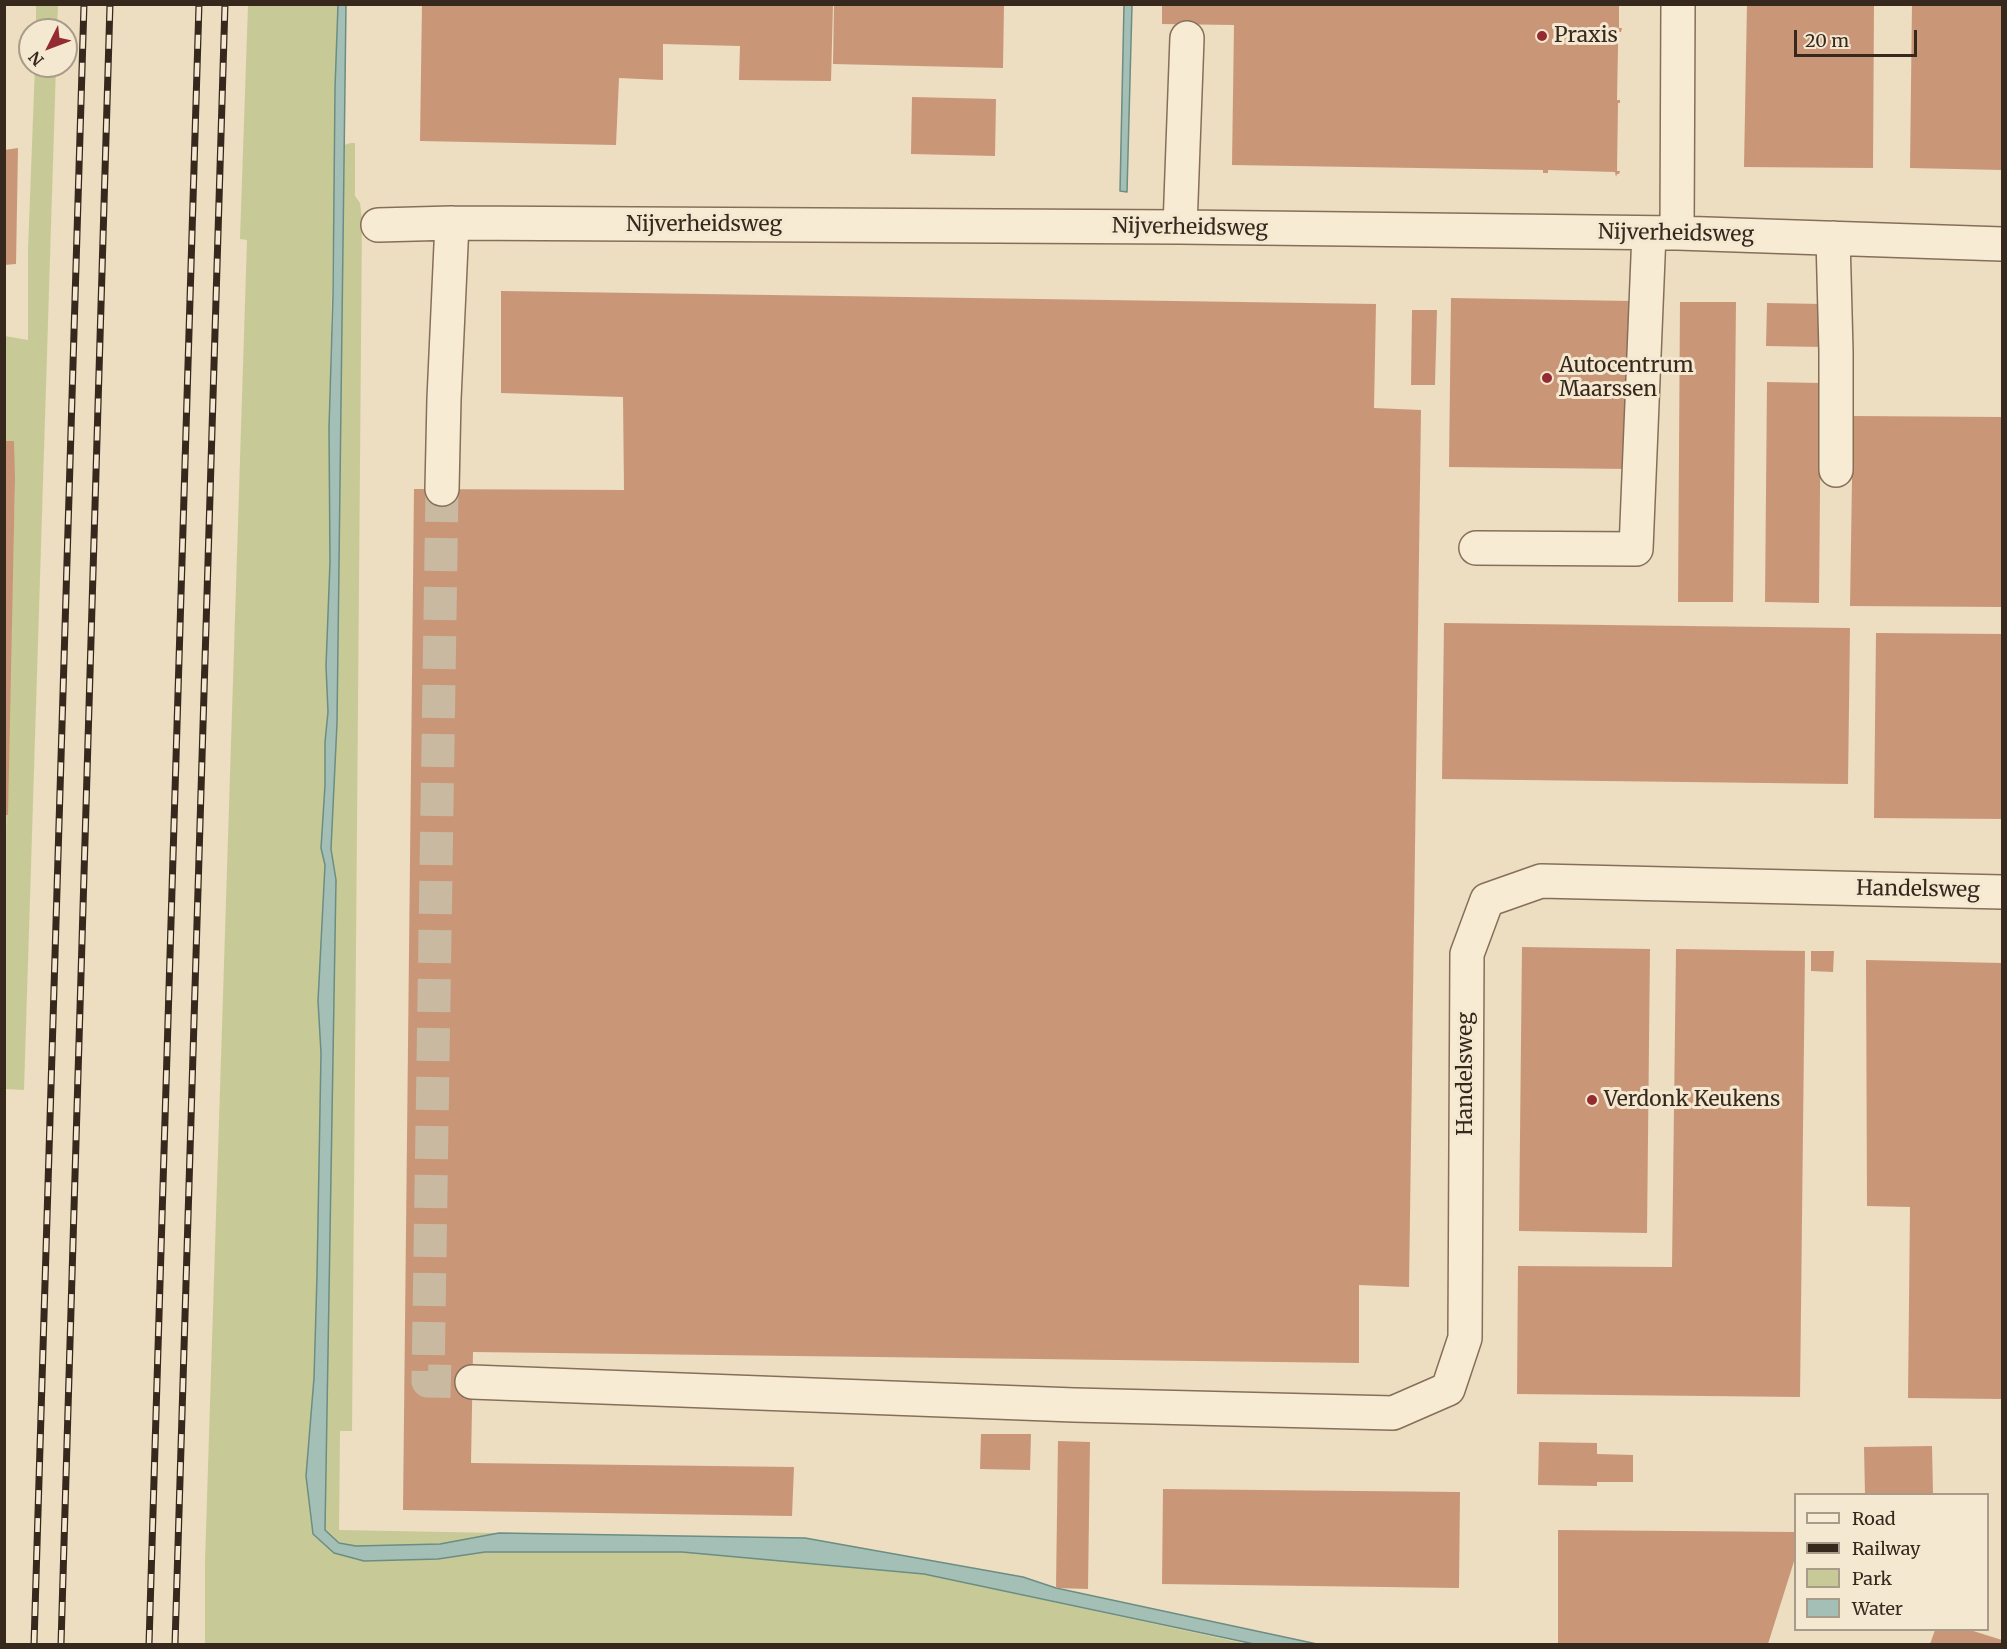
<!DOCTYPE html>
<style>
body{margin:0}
#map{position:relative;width:2007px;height:1649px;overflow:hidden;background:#edddc1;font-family:Merriweather,serif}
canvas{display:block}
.frame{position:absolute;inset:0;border:6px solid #36281d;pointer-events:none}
.legend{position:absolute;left:1794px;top:1493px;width:195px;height:138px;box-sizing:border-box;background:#f4e8d1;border:2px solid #a89b89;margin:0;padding:8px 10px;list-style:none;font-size:18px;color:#36281d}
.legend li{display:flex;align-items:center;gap:12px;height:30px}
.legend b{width:30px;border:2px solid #a89b89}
.north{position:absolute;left:18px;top:18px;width:60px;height:60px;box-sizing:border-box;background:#f4e8d1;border:2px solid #a89b89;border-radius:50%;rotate:228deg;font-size:16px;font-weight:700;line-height:24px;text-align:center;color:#36281d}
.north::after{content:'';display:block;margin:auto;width:21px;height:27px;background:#932b31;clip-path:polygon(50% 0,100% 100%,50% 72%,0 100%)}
.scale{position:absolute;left:1794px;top:30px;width:123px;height:27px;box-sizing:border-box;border:3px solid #36281d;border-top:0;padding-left:8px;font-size:18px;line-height:21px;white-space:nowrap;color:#36281d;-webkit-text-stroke:4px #f4e8d1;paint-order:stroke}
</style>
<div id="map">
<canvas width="2007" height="1649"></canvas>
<div class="frame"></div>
<ul class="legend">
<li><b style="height:8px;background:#f8ebd4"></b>Road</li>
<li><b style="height:8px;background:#36281d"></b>Railway</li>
<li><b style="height:16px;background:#c7ca96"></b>Park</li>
<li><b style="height:16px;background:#a4bfb6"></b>Water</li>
</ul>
<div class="north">N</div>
<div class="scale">20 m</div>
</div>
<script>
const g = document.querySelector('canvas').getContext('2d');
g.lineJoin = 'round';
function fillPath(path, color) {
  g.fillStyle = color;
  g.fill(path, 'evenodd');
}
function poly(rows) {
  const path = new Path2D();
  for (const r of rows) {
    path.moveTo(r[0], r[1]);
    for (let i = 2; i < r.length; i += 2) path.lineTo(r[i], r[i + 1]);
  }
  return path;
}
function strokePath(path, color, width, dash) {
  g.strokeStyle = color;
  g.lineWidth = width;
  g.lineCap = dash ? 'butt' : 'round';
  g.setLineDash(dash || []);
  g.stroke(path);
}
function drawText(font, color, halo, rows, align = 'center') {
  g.font = font + ' Merriweather,serif';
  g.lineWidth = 6;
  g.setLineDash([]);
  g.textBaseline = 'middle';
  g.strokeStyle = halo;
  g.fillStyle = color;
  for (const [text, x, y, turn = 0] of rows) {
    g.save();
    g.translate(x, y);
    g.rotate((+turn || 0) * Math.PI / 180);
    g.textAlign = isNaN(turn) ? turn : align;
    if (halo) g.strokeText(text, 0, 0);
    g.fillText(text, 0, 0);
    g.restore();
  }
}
fillPath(poly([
 [36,5,58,5,57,30,36,30],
 [248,5,338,5,329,428,330,562,326,666,328,712,325,742,325,785,321,848,325,865,318,1001,321,1053,317,1276,314,1378,306,1476,313,1534,364,1561,438,1559,485,1552,682,1552,924,1574,1247,1644,205,1644,205,1561,247,240,240,239],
 [35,66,56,66,24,1090,5,1089,4,909,15,480,5,480,5,336,28,340,28,250],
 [351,143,355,143,355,196,360,203,362,219,352,1431,340,1431,339,1530,499,1533,440,1544,356,1546,339,1543,324,1530,336,880,331,849,337,723,344,145]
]), '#c7ca96');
const water = poly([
 [346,4,337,723,331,849,336,880,325,1530,339,1543,356,1546,440,1544,499,1533,805,1538,1023,1577,1056,1588,1317,1644,1254,1644,924,1574,682,1552,485,1552,438,1559,364,1561,334,1553,313,1534,306,1476,314,1378,317,1276,321,1053,318,1001,325,865,321,848,325,785,325,742,328,712,326,666,330,562,329,428,333,295,335,88,338,5,346,4],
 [1124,5,1132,5,1127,192,1120,191,1124,5]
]);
fillPath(water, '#a4bfb6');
strokePath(water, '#6b8d83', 1.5);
fillPath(poly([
 [422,4,833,4,831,81,739,80,740,46,663,44,663,80,619,78,616,145,420,141],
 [834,4,1004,4,1003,68,833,64],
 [1162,4,1619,4,1619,28,1622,28,1621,32,1618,32,1618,48,1617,100,1620,100,1620,103,1618,103,1617,171,1620,171,1619,174,1617,174,1616,177,1615,172,1548,170,1548,173,1543,173,1543,170,1232,165,1234,25,1162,24],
 [1747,4,1874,4,1873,168,1744,167],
 [1912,4,2002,4,2002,170,1910,168],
 [912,97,996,99,995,156,911,154],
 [18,148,16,264,4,265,4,150],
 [501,291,1376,304,1374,408,1421,410,1409,1287,1359,1285,1359,1363,473,1352,471,1463,794,1467,792,1516,403,1510,414,489,624,490,623,397,501,393],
 [1451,298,1632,301,1629,469,1449,467],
 [1680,302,1736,302,1733,602,1678,602],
 [1767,303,1822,304,1822,347,1766,346],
 [1412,310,1437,310,1435,385,1411,385],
 [1767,382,1821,383,1819,603,1765,602],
 [1853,416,2002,417,2002,607,1850,606],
 [4,441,14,441,15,480,8,815,4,815],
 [1444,623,1850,628,1848,784,1442,779],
 [1876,633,2002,634,2002,819,1874,818],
 [1522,947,1650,949,1647,1233,1519,1231],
 [1676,949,1805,951,1800,1397,1517,1394,1518,1266,1672,1267],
 [1811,951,1834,951,1833,972,1811,971],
 [1866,960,2002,963,2002,1399,1908,1398,1910,1207,1867,1206],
 [981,1434,1031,1434,1030,1470,980,1469],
 [1058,1441,1090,1442,1088,1589,1056,1588],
 [1539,1442,1597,1443,1597,1454,1633,1455,1633,1482,1597,1482,1597,1486,1538,1485],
 [1932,1446,1933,1494,1865,1494,1864,1447],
 [1163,1489,1460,1492,1459,1588,1162,1584],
 [1558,1530,1796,1532,1796,1555,1768,1644,1558,1644],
 [1935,1630,1970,1630,2002,1640,2002,1644,1930,1644]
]), '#ca9678');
strokePath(poly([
 [442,489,428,1381,472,1382]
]), '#c8b9a0', 33, [33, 16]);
const minor = poly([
 [378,225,452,223,1180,227,1677,233,2002,244],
 [1180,227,1187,38],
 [1677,233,1678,4],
 [1833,238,1836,351,1836,470],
 [442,489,444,399,452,223],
 [1476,548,1636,549,1649,233],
 [472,1382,1074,1405,1393,1413,1448,1389,1465,1338,1467,954,1487,900,1541,881,2002,892]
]);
strokePath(minor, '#866f59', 36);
strokePath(minor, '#f8ebd4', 33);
const rail = poly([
 [34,1644,84,4],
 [61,1644,110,4],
 [149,1644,199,4],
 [175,1644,225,4]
]);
strokePath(rail, '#36281d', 7);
strokePath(rail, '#f4e8d1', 4.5, [14]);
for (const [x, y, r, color] of [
 [1542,36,6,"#932b31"],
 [1547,378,6,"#932b31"],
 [1592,1100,6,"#932b31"]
]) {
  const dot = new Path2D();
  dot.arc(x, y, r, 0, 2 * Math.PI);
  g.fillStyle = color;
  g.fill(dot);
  strokePath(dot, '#f4e8d1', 2);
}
drawText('21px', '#36281d', '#f4e8d1', [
 ["Praxis",1554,36],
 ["Autocentrum",1559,366],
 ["Maarssen",1559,390],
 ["Verdonk Keukens",1604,1100]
], 'left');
drawText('21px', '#36281d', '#f4e8d1', [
 ["Nijverheidsweg",704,225],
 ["Nijverheidsweg",1190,228,1],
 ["Nijverheidsweg",1676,234,1],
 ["Handelsweg",1918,890,1],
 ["Handelsweg",1466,1074,-90]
]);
</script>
